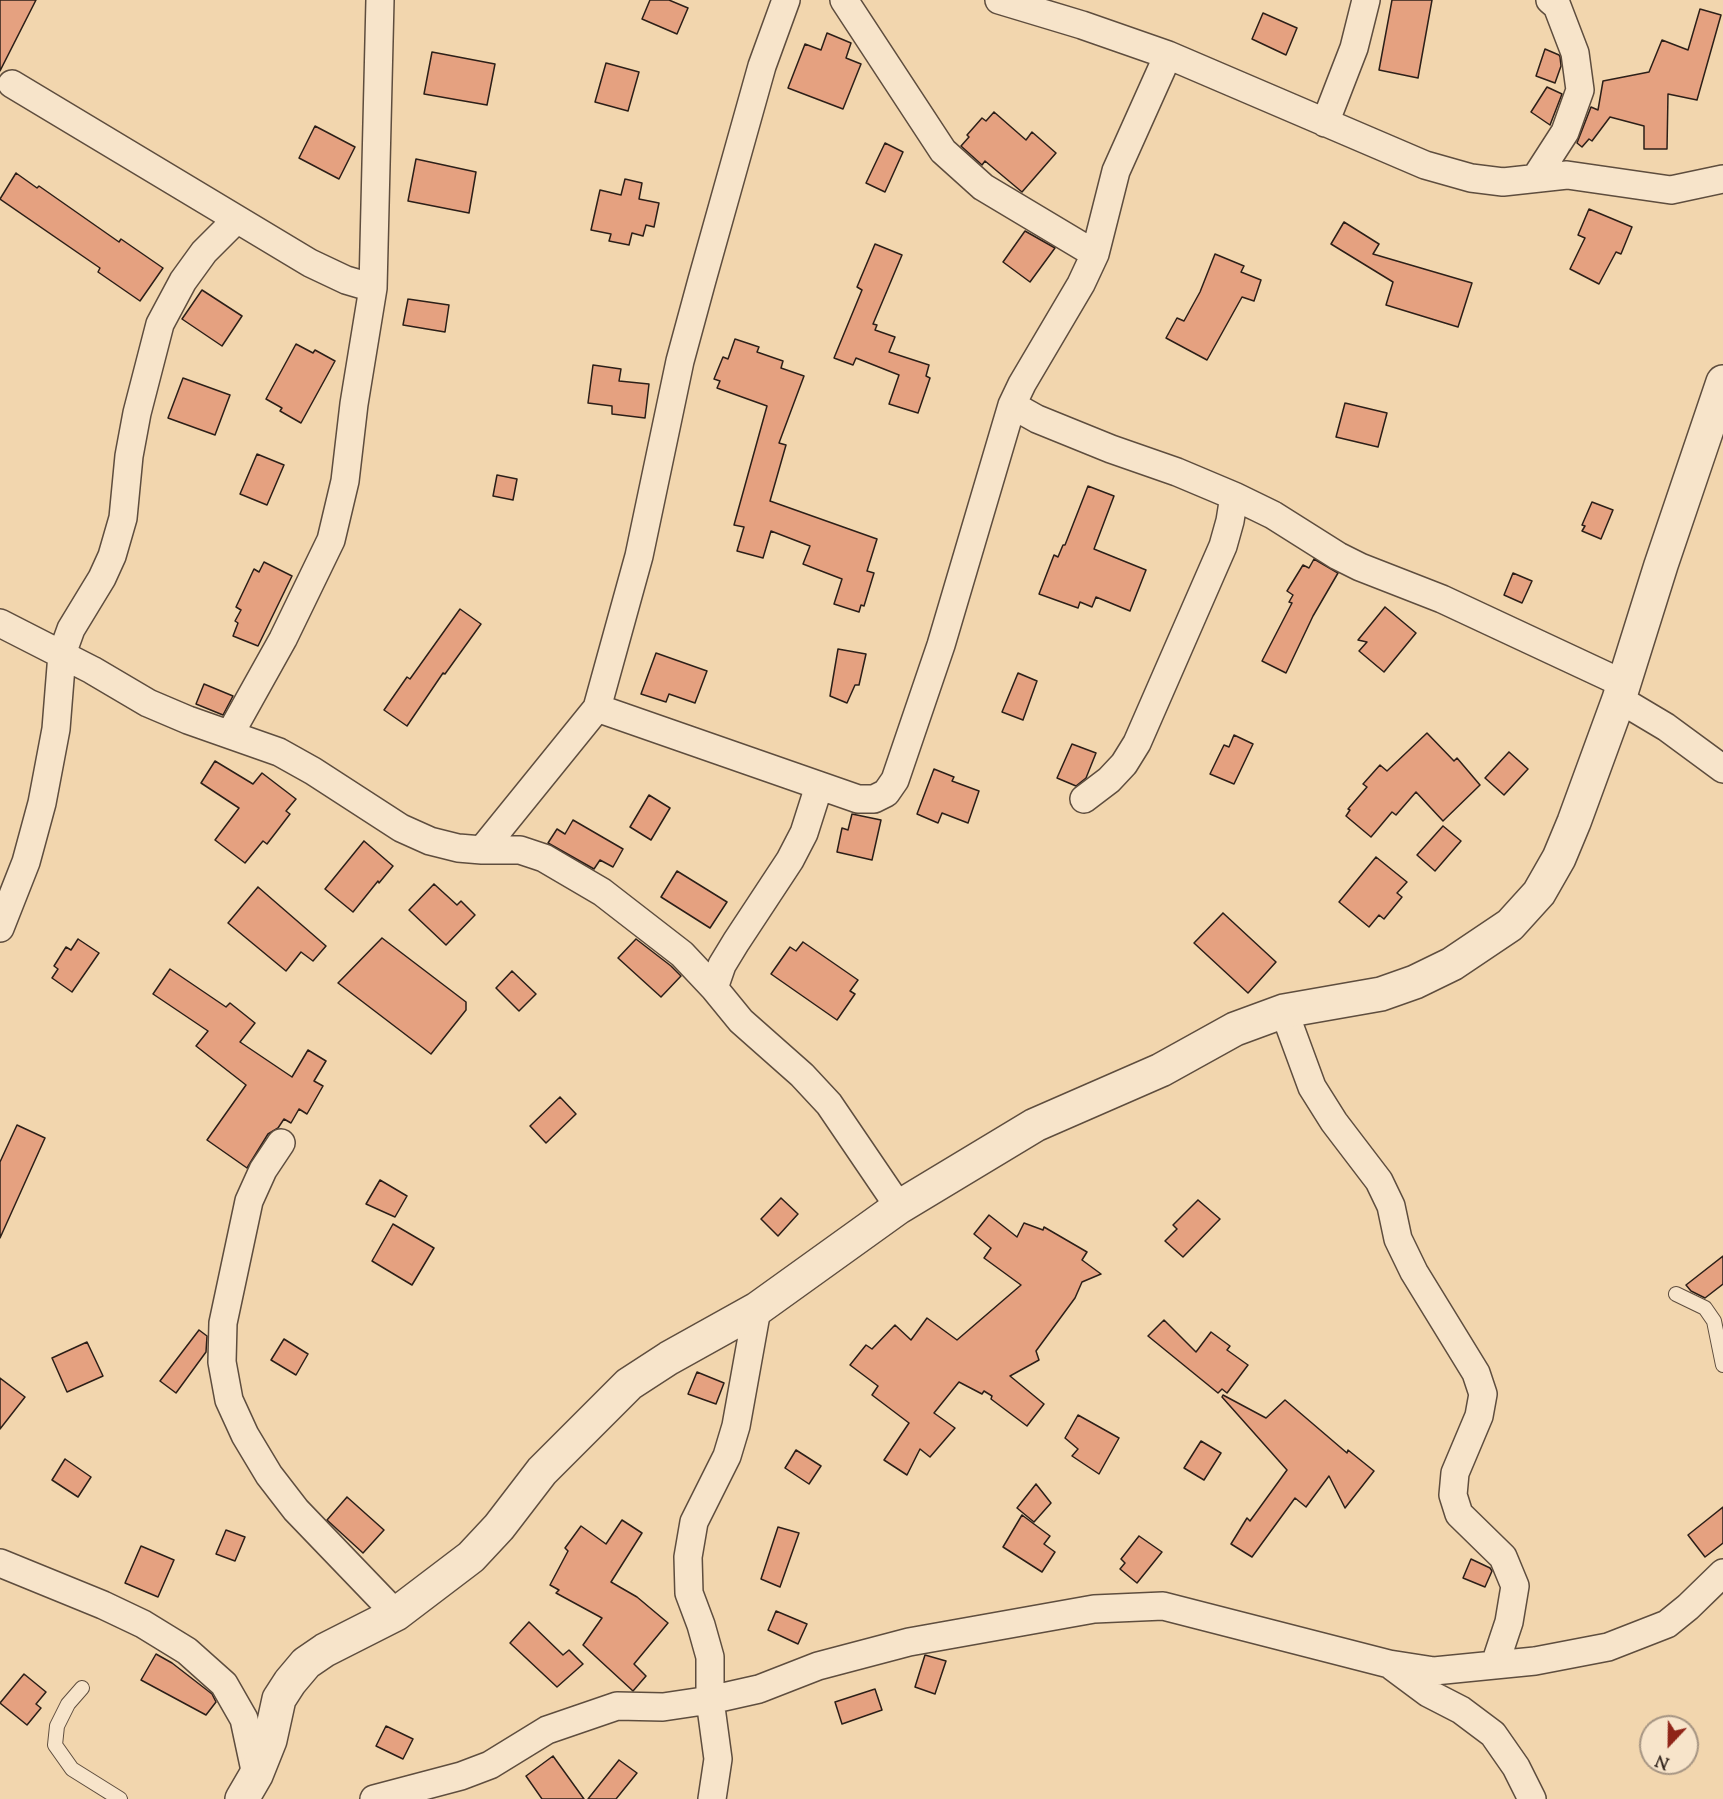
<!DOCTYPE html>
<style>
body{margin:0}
#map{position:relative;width:1723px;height:1799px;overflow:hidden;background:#f2d6ae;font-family:"Sorts Mill Goudy",serif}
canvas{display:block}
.north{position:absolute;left:1639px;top:1715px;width:60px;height:60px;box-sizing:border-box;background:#f7e4ca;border:2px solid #a69583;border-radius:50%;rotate:202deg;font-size:16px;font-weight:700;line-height:24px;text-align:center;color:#2c1f18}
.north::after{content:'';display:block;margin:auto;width:21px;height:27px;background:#8f2418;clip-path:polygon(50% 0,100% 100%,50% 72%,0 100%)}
</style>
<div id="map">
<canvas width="1723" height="1799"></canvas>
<div class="north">N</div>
</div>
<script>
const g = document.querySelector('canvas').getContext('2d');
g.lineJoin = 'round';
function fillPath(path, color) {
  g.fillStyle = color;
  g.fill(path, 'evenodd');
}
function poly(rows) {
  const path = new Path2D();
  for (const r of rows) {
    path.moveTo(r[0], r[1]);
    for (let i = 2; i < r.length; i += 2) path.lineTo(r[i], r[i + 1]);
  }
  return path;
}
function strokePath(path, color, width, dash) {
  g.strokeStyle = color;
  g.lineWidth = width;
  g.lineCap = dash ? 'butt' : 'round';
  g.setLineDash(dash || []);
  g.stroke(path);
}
const building = poly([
 [0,0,36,0,0,71,0,0],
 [650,0,669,0,688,8,677,34,642,19,650,0],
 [1392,0,1432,0,1418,78,1379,70,1392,0],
 [1700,9,1721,15,1697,100,1668,94,1667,149,1644,149,1644,126,1610,117,1592,141,1589,139,1582,147,1577,143,1591,107,1598,110,1603,81,1649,72,1662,40,1688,50,1700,9],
 [1263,13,1297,28,1286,55,1252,39,1263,13],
 [827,33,851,43,846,58,861,64,843,109,788,88,805,44,821,50,827,33],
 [1545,49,1559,55,1560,57,1561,66,1555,83,1536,76,1545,49],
 [432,52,495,64,487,105,424,94,432,52],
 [606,63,639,72,628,111,595,102,606,63],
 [1547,87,1562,94,1550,125,1531,112,1547,87],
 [994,112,1026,140,1032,132,1056,153,1022,192,985,161,982,165,961,146,969,137,967,135,982,118,986,121,994,112],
 [315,126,355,147,339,179,299,158,315,126],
 [885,143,903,152,885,192,866,183,885,143],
 [416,159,476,172,469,213,408,201,416,159],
 [16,173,37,188,39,186,119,242,121,239,163,268,140,301,98,272,100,268,0,199,16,173],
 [625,179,642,183,639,199,659,203,654,227,646,225,643,236,632,233,629,245,609,241,611,234,591,230,600,190,621,195,625,179],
 [1589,209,1632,227,1621,254,1616,252,1599,284,1570,269,1585,238,1578,235,1589,209],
 [1344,222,1379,244,1373,254,1472,283,1458,327,1386,305,1393,282,1331,244,1344,222],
 [1025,231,1055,248,1030,282,1003,262,1025,231],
 [875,244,902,255,873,324,877,325,875,330,895,337,889,352,929,365,926,376,930,378,918,413,889,404,899,375,856,358,853,365,834,358,862,290,857,287,875,244],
 [1215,254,1244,266,1241,272,1261,280,1254,301,1242,297,1207,360,1166,338,1177,318,1184,321,1200,292,1215,254],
 [202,290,242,316,222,346,182,319,202,290],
 [408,299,449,305,445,332,403,325,408,299],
 [735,339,759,347,757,352,783,361,781,368,804,376,779,443,786,445,770,501,877,539,867,571,874,573,864,606,861,605,859,612,834,604,842,579,803,564,810,546,771,531,763,558,737,551,744,527,734,525,767,406,717,388,720,381,714,379,723,357,728,359,735,339],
 [296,344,313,353,315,350,335,361,301,423,280,411,282,408,266,399,296,344],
 [593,365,621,369,619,381,649,384,645,418,612,414,612,406,588,403,593,365],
 [183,378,230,395,215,435,168,418,183,378],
 [1345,403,1387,413,1378,447,1336,437,1345,403],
 [257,454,284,465,267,505,240,494,257,454],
 [497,475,517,479,513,500,493,496,497,475],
 [1088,486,1114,496,1094,549,1146,570,1130,611,1096,597,1092,607,1080,602,1078,608,1039,594,1054,555,1058,557,1063,545,1065,545,1088,486],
 [1592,502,1613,510,1601,539,1582,531,1585,526,1582,525,1592,502],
 [1314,559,1338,573,1313,616,1286,673,1262,661,1292,603,1289,602,1293,595,1287,591,1303,565,1309,568,1314,559],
 [264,562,292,576,258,646,233,636,238,623,235,621,241,610,236,607,254,569,259,572,264,562],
 [1513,573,1532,581,1522,603,1504,595,1513,573],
 [1385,607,1416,633,1384,672,1359,651,1367,642,1358,640,1385,607],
 [460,609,481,624,445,674,443,673,407,726,384,710,407,677,410,679,460,609],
 [838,649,866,654,859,685,855,685,847,703,830,696,838,649],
 [656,653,707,671,695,703,669,694,666,702,641,694,656,653],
 [1018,673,1037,681,1023,720,1002,712,1018,673],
 [204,684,233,696,223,715,196,704,204,684],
 [1427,733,1454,761,1457,758,1480,785,1443,821,1416,792,1396,815,1392,812,1371,837,1346,816,1350,810,1348,809,1367,787,1363,784,1380,765,1387,771,1427,733],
 [1234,735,1253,744,1234,784,1210,774,1224,745,1229,747,1234,735],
 [1072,744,1096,753,1086,778,1076,786,1057,778,1072,744],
 [1509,752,1528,769,1504,795,1485,778,1509,752],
 [215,761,253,784,262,773,296,799,286,811,290,814,267,844,263,841,245,863,215,840,239,808,201,783,215,761],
 [934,769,954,777,952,781,979,791,968,823,942,813,938,823,917,814,934,769],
 [649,795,670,808,651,840,630,827,649,795],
 [852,814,881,820,872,860,837,852,842,828,848,830,852,814],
 [573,820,623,849,613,867,600,860,594,869,548,843,557,829,565,834,573,820],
 [1443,826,1461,841,1435,871,1417,855,1443,826],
 [364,841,393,866,379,883,378,881,353,912,325,889,364,841],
 [1376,857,1407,882,1397,893,1402,897,1384,919,1379,915,1369,927,1339,902,1376,857],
 [677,871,727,902,710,928,661,897,677,871],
 [434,884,457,905,461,901,475,915,446,945,409,910,434,884],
 [258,887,326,946,313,961,301,952,286,971,228,923,258,887],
 [1223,913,1276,962,1248,993,1194,943,1223,913],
 [382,938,466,1002,466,1010,431,1054,338,983,382,938],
 [78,939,99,953,72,992,52,978,58,969,54,966,66,947,71,950,78,939],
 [636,939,671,966,681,976,661,997,618,958,636,939],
 [803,942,858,980,850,991,855,994,837,1020,771,974,790,947,796,951,803,942],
 [170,969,226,1007,230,1003,255,1023,240,1042,292,1077,308,1050,326,1061,314,1081,323,1086,307,1114,299,1109,291,1123,284,1119,278,1128,268,1134,247,1168,207,1140,246,1085,196,1046,208,1031,153,994,170,969],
 [512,971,536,994,519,1011,496,988,512,971],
 [560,1097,576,1114,546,1143,530,1126,560,1097],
 [17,1125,45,1138,0,1238,0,1162,17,1125],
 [380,1180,407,1196,395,1217,366,1204,380,1180],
 [781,1198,798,1214,778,1236,761,1219,781,1198],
 [1198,1200,1220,1219,1183,1257,1165,1241,1177,1229,1173,1225,1198,1200],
 [989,1215,1017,1237,1024,1223,1043,1230,1044,1227,1087,1252,1082,1260,1101,1274,1082,1282,1075,1298,1036,1351,1039,1360,1010,1376,1044,1404,1027,1426,991,1399,992,1396,984,1391,982,1394,959,1382,934,1413,955,1428,930,1457,920,1449,907,1475,884,1460,909,1423,872,1395,878,1386,850,1365,866,1345,872,1349,895,1325,911,1340,927,1318,957,1340,1021,1285,984,1258,991,1248,974,1234,989,1215],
 [393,1224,434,1248,412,1285,372,1261,393,1224],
 [1723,1256,1723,1284,1705,1298,1691,1291,1686,1285,1723,1256],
 [1164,1320,1196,1352,1211,1332,1230,1346,1227,1350,1248,1365,1227,1393,1222,1389,1218,1393,1148,1336,1164,1320],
 [199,1330,207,1336,206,1352,176,1393,160,1381,199,1330],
 [284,1339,308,1354,296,1375,271,1360,284,1339],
 [87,1342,103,1376,67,1392,52,1358,87,1342],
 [697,1372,724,1383,716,1404,688,1394,697,1372],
 [0,1378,25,1397,0,1429,0,1378],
 [1223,1395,1266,1418,1285,1400,1347,1453,1348,1450,1374,1471,1345,1508,1329,1476,1306,1507,1295,1498,1252,1557,1231,1544,1247,1518,1250,1521,1287,1470,1222,1397,1223,1395],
 [1078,1415,1119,1438,1099,1474,1072,1456,1078,1449,1065,1438,1078,1415],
 [1201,1441,1221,1453,1204,1480,1184,1468,1201,1441],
 [796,1450,821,1466,809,1484,785,1468,796,1450],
 [65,1459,91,1477,78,1497,52,1480,65,1459],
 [1036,1484,1051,1503,1034,1522,1017,1508,1036,1484],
 [347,1497,384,1530,363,1553,327,1520,347,1497],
 [1723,1507,1723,1543,1705,1557,1688,1535,1723,1507],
 [1022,1515,1050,1536,1044,1544,1055,1552,1042,1572,1003,1547,1022,1515],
 [622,1520,642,1533,611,1582,637,1597,668,1623,634,1664,646,1676,633,1691,583,1645,602,1618,556,1593,559,1590,550,1585,568,1551,565,1548,581,1526,606,1544,622,1520],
 [778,1527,799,1533,780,1587,761,1579,778,1527],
 [226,1530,245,1537,235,1561,216,1554,226,1530],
 [1139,1536,1162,1552,1137,1583,1120,1569,1125,1563,1121,1559,1139,1536],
 [141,1546,174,1560,158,1597,125,1583,141,1546],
 [1471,1559,1490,1568,1492,1571,1485,1587,1463,1578,1471,1559],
 [776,1611,807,1624,798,1644,768,1630,776,1611],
 [529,1622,563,1655,569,1650,583,1664,557,1687,510,1643,529,1622],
 [156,1654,172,1663,212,1694,216,1702,206,1715,141,1680,156,1654],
 [925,1655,946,1661,935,1694,915,1687,925,1655],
 [24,1674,46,1692,36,1704,41,1708,27,1725,0,1703,24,1674],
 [875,1689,882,1710,842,1724,835,1702,875,1689],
 [386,1726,413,1739,403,1759,376,1746,386,1726],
 [553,1756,584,1799,542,1799,526,1776,553,1756],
 [619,1760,637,1773,616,1799,588,1799,619,1760]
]);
fillPath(building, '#e5a180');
strokePath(building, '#2c1f18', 1.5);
const service = poly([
 [1676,1294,1705,1308,1714,1321,1723,1365],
 [82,1688,68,1704,57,1726,55,1745,72,1769,120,1799]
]);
const minor = poly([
 [844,0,943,151,983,187,1095,254],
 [999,0,1082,25,1168,55,1425,165,1471,178,1503,182,1567,175,1671,190,1723,179],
 [12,84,310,263,346,280,373,288],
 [1325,123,1354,48,1366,0],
 [1536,177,1565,132,1580,90,1575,53,1557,6,1550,0],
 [1012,405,1037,419,1111,449,1177,472,1234,496,1273,515,1338,556,1360,567,1442,599,1624,684],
 [0,623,92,670,148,703,188,720,279,752,313,771,401,828,430,841,458,848,482,850,520,850,544,858,602,892,682,954,714,988,741,1021,802,1075,829,1104,899,1207],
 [1619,699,1666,727,1723,769],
 [597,708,858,799,874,799,886,793,895,780,941,645,1012,405,1022,384,1081,284,1095,254,1116,171,1168,55],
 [230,734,283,639,331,540,345,481,354,404,373,288,380,0],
 [1084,799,1109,780,1124,764,1137,743,1223,546,1230,521,1234,496],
 [482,850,597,708,639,556,680,361,702,280,762,66,786,0],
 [0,928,26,862,42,803,56,729,62,654,71,629,102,578,112,556,123,518,129,456,137,413,160,324,183,281,204,252,236,220],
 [714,988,722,965,736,942,790,860,804,833,819,786],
 [1284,1011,1312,1087,1334,1122,1379,1181,1391,1206,1398,1239,1414,1272,1476,1373,1483,1394,1479,1416,1455,1473,1453,1495,1459,1514,1503,1557,1515,1586,1509,1622,1495,1664],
 [281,1143,263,1170,249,1201,223,1323,222,1362,229,1400,245,1435,269,1475,296,1510,396,1614],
 [0,1563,103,1605,143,1624,187,1651,224,1684,244,1719,256,1775],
 [1393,1667,1428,1693,1461,1710,1493,1734,1516,1767,1532,1799],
 [374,1799,461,1776,490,1765,547,1730,617,1706,663,1707,710,1700,759,1689,818,1666,909,1642,1094,1609,1163,1606,1389,1664,1434,1671,1535,1661,1608,1647,1667,1624,1688,1607,1723,1573],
 [712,1799,718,1759,710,1700,710,1657,701,1625,689,1593,688,1557,694,1522,727,1456,736,1426,757,1309]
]);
const tertiary = poly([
 [242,1799,256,1775,270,1740,279,1699,290,1682,306,1663,325,1650,396,1614,471,1557,499,1527,542,1471,629,1384,669,1358,757,1309,899,1207,1035,1125,1161,1070,1235,1029,1284,1011,1381,994,1415,982,1452,964,1510,925,1539,893,1559,858,1574,822,1619,699,1661,565,1723,382]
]);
strokePath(service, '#5e4d3e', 16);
strokePath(minor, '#5e4d3e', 30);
strokePath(tertiary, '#5e4d3e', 36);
strokePath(service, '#f7e4ca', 14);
strokePath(minor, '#f7e4ca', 27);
strokePath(tertiary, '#f7e4ca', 33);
</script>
